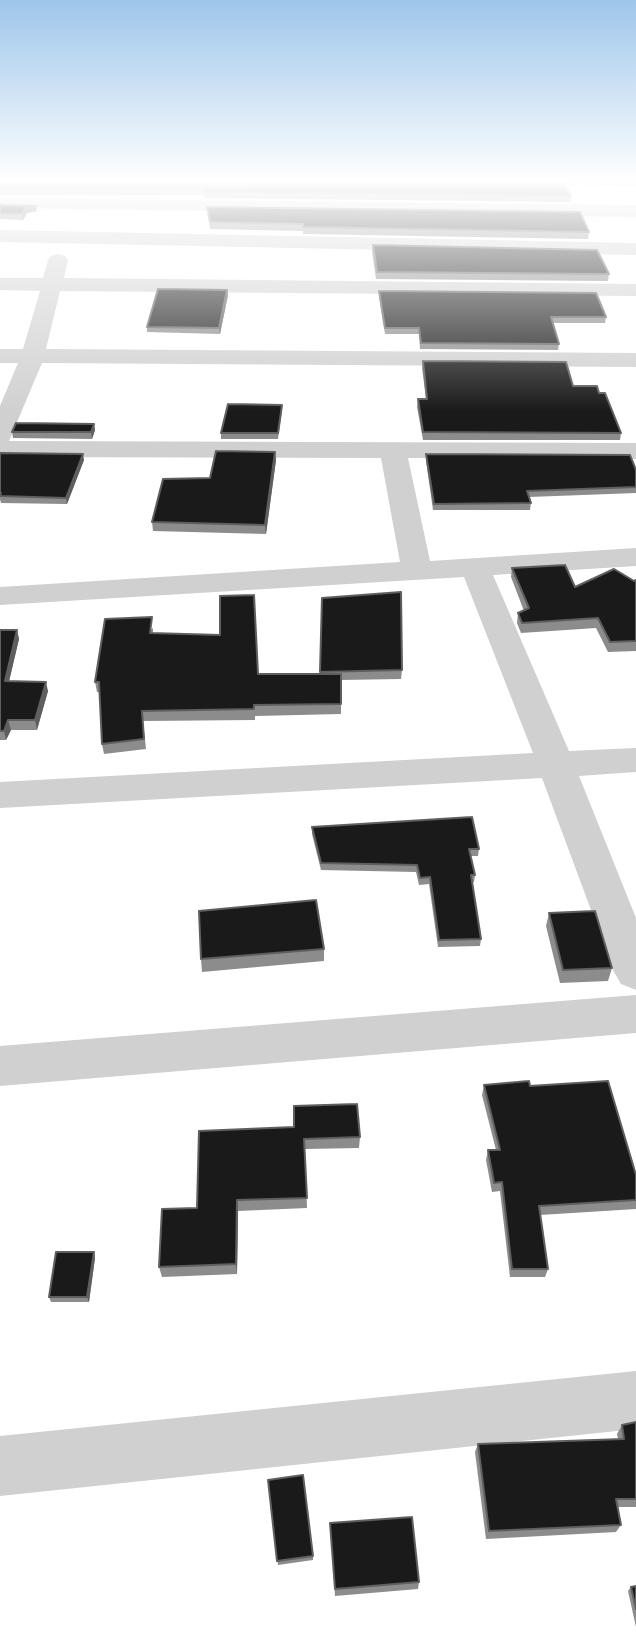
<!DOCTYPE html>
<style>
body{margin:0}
canvas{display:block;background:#fff}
</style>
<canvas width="636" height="1633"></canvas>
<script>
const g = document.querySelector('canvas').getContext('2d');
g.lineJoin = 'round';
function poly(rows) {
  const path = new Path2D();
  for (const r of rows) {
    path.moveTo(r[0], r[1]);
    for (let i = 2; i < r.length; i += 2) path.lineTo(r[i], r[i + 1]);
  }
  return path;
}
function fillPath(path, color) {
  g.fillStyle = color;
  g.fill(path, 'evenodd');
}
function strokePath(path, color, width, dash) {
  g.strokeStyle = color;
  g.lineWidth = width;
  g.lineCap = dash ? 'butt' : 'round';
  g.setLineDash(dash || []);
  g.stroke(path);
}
fillPath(poly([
 [0,198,636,205,636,217,0,208,0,198],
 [0,230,636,243,636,255,0,242,0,230],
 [58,254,65,256,68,260,64,278,636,284,636,296,60,291,46,349,636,353,636,367,42,363,9,441,636,443,636,459,408,458,430,561,636,548,636,566,493,575,569,751,636,748,636,772,579,776,636,918,636,990,621,984,614,972,542,778,0,808,0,782,533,753,464,577,0,605,0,587,400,562,381,458,0,457,0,406,18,363,0,363,0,349,23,349,40,291,0,290,0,278,43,278,48,260,51,256,58,254],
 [636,995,636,1033,0,1086,0,1046,636,995],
 [636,1371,636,1429,0,1496,0,1436,636,1371]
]), '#d0d0d0');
fillPath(poly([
 [0,183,636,183,636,186,566,185,571,196,571,202,205,198,204,195,0,195],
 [0,205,37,211,27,213,23,220,0,219],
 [207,207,589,232,588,239,303,234,303,231,210,229],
 [373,245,609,274,608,281,376,279,372,252],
 [227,290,228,295,220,334,147,332,147,327],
 [379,291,606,317,605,323,553,323,559,344,558,350,420,349,419,334,385,334,379,296],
 [423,361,573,386,599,393,621,433,620,440,423,440,417,407,418,399,426,399,422,368],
 [282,411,278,439,221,439,221,433],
 [94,424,95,430,92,439,13,438,12,432],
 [275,452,276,460,266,534,153,531,152,522,210,478],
 [0,453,84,460,67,504,1,503,0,499],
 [426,454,636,470,636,493,529,497,531,503,530,510,433,510,426,461],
 [512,568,575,587,634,581,636,580,636,651,608,652,596,628,521,633,517,623,518,613,524,611,511,577],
 [322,598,402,670,401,679,341,680,341,714,255,716,255,720,143,721,146,749,104,754,102,744,100,692,97,692,95,682,153,628,153,633,258,674,320,674],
 [0,630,17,630,19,639,9,681,48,691,37,730,11,730,6,740,0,740],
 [312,827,479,849,478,856,471,856,475,875,474,882,472,882,481,939,480,946,438,947,429,884,419,885,416,872,321,870,312,834],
 [549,913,612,968,608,981,560,983,546,926],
 [324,949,324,961,202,972,201,959],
 [484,1085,530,1086,636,1175,636,1209,540,1215,548,1269,545,1277,510,1277,500,1191,492,1192,486,1160,488,1150,496,1150,482,1095],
 [199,1131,360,1137,359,1148,305,1149,307,1208,238,1211,237,1274,162,1277,159,1267,197,1208],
 [94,1252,95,1258,89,1302,51,1302,49,1297],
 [636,1422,636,1507,618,1507,621,1525,616,1532,486,1539,475,1452,478,1444,618,1439,617,1434,622,1425],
 [268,1480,313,1556,313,1560,278,1565],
 [330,1523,419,1582,418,1589,335,1596],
 [636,1586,636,1627,628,1591,631,1587]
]), '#8c8c8c');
fillPath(poly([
 [36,206,37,211,27,213,23,220,22,214,26,207],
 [227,290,228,295,220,334,219,328],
 [94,424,95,430,92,439,91,432],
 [275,452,276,460,266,534,265,525],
 [83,454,84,460,67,504,66,498],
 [17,630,19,639,7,690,5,681],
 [46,682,48,691,37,730,35,720],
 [8,720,11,730,6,740,4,731],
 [237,1200,238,1211,237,1274,236,1264],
 [94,1252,95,1258,89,1302,87,1297]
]), '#5f5f5f');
const building = poly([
 [0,183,565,183,571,196,204,192,204,189,0,190,0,183],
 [0,205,36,206,26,207,22,214,0,214,0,205],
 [207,207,580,212,589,232,303,227,303,224,210,222,207,207],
 [373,245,597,250,609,274,377,272,373,245],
 [158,289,227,290,219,328,147,327,158,289],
 [379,291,596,293,606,317,551,317,559,344,421,343,419,328,385,328,379,291],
 [423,361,566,362,573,386,597,386,599,393,605,393,621,433,423,432,418,399,427,399,423,361],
 [228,404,282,405,278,433,221,433,228,404],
 [16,423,94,424,91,432,12,432,16,423],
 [216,451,275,452,265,525,152,522,163,479,210,478,216,451],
 [0,453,83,454,66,498,0,496,1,493,0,493,0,453],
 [426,454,630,455,636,470,636,487,527,491,531,503,434,504,426,454],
 [565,565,575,587,614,569,634,581,636,580,636,641,610,642,598,618,522,623,518,613,529,608,512,568,565,565],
 [401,592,402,670,320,672,322,598,401,592],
 [254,595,258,674,341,674,341,704,254,705,254,709,142,711,144,739,102,744,99,682,95,682,105,619,152,617,150,633,220,635,220,596,254,595],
 [0,630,17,630,5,681,46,682,35,720,8,720,4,731,0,731,0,630],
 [472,817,479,849,469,849,475,875,471,875,481,939,439,940,430,877,420,878,417,865,321,863,312,827,472,817],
 [316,900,324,949,201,959,199,911,316,900],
 [595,911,612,968,563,970,549,913,595,911],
 [529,1081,530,1086,608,1081,636,1175,636,1200,539,1206,548,1269,512,1269,502,1182,494,1183,488,1150,500,1150,484,1085,529,1081],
 [357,1104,360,1137,304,1139,307,1198,237,1200,236,1264,159,1267,162,1209,197,1208,199,1131,294,1127,294,1106,357,1104],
 [56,1252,94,1252,87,1297,49,1297,56,1252],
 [636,1422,636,1499,616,1499,621,1525,489,1531,478,1444,624,1439,622,1425,636,1422],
 [303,1475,313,1556,277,1561,268,1480,303,1475],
 [412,1517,419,1582,335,1589,330,1523,412,1517],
 [636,1586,636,1609,631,1587,636,1586]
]);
fillPath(building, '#1a1a1a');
strokePath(building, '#5f5f5f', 2);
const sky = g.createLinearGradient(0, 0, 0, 412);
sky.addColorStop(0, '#9ec6ea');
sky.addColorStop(0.44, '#fff');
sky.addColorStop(1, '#ffffff00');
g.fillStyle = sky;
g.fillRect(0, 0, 636, 412);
</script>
